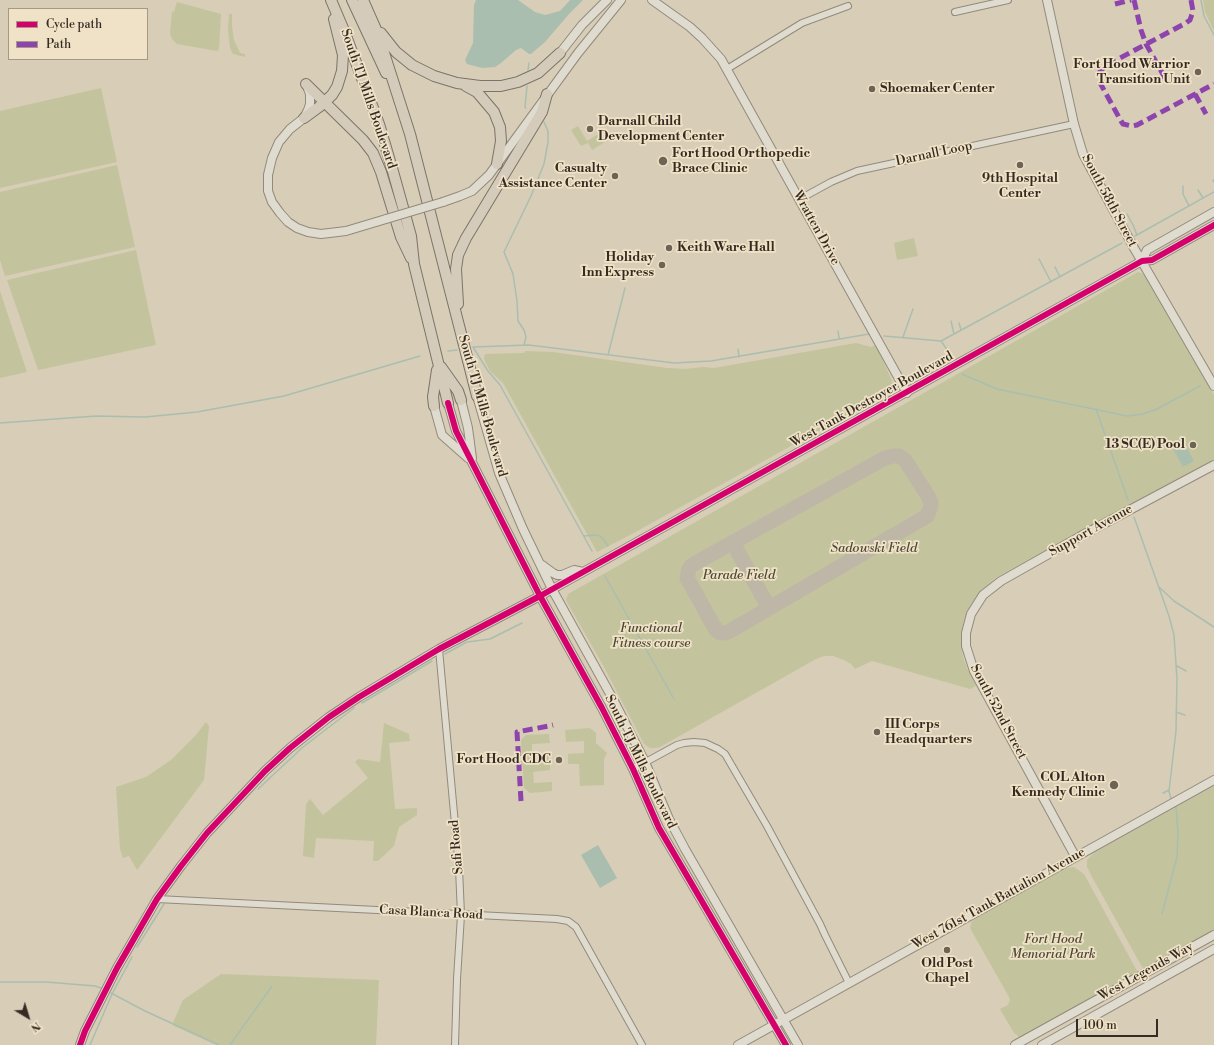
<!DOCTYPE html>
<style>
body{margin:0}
#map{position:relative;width:1214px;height:1045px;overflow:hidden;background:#d8cdb6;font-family:"Libre Bodoni",serif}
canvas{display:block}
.legend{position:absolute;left:8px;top:8px;width:140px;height:52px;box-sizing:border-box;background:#efe2c6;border:1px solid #a59985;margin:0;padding:5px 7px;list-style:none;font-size:12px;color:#352b23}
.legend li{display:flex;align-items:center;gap:8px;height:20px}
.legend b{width:20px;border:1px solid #a59985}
.north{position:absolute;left:8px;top:997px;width:40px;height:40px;-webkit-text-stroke:3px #efe2c6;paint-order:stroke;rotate:142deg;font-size:11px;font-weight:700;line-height:16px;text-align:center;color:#352b23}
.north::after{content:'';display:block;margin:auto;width:14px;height:18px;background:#352b23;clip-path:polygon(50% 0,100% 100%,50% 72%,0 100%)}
.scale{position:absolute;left:1076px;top:1019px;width:82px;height:18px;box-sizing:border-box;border:2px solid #352b23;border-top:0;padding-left:5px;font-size:12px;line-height:14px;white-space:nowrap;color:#352b23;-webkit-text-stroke:3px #efe2c6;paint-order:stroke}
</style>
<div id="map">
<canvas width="1214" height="1045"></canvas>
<ul class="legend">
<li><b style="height:5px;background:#d6006c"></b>Cycle path</li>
<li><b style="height:5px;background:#8e44ad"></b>Path</li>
</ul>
<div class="north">N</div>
<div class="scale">100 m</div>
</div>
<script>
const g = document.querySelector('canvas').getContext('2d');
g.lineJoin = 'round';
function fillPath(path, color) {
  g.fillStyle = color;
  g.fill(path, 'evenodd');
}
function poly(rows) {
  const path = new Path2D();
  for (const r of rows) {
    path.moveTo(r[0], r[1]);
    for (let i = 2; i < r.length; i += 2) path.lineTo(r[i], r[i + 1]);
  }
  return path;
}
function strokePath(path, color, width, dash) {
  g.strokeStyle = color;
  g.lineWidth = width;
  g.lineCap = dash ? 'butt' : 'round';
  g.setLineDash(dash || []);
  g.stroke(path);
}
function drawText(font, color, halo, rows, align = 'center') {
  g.font = font + ' "Libre Bodoni",serif';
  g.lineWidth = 3.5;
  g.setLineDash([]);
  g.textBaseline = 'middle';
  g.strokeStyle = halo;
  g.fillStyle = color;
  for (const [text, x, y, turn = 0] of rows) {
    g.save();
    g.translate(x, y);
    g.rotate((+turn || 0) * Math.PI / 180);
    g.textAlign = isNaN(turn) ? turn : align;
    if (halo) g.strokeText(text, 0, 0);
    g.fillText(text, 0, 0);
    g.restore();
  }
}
fillPath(poly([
 [1203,0,1214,0,1214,31,1205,12],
 [177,2,221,14,219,49,217,51,177,44,172,39,170,34,172,11,174,12],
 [229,14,232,14,232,26,234,40,240,53,245,54,245,57,233,54,230,48,228,30],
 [101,88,117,162,0,188,0,111],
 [578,126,587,141,600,133,605,142,592,150,588,143,581,146,571,130],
 [117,165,135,247,5,276,0,260,0,192],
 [914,238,918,256,897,260,894,243],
 [136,250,156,345,38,370,7,280],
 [1138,272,1143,274,1146,277,1214,395,1214,460,997,577,980,591,967,611,963,624,961,636,963,657,967,668,976,686,970,689,872,661,855,669,851,664,844,660,833,656,824,656,816,659,660,747,656,748,650,748,644,744,604,667,567,602,566,600,568,594],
 [0,291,27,372,0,378],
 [856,343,871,347,876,345,892,381,892,386,885,394,630,535,597,552,503,383,490,371,484,359,485,354,524,353,525,351,553,352,667,368,685,369,703,367,714,368],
 [206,722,209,726,204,780,137,870,129,856,123,858,120,849,116,787,146,777,171,760,196,735],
 [384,723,409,734,410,741,389,743,395,809,417,808,417,815,399,827,394,846,378,861,373,861,374,841,316,838,314,858,303,856,306,804,310,799,323,815,368,778,355,762,358,759,380,762],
 [590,728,596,733,596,743,607,753,604,759,604,785,580,786,579,764,568,764,568,754,584,753,584,741,566,742,565,730],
 [549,734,550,743,532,744,532,756,550,755,550,770,533,772,534,783,552,782,552,791,530,793,524,788,521,740,526,735],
 [1214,786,1214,931,1146,968,1144,968,1142,967,1091,875,1087,867,1087,860,1095,852],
 [1074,867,1084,874,1137,971,1134,974,1019,1038,1017,1035,1014,1033,1000,1009,1008,1005,1010,1000,1009,997,970,928,971,923,973,920,1066,868],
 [221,974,379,980,376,1045,216,1045,172,1025,183,1000]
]), '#c3c49d');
fillPath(poly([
 [476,0,518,0,535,12,545,15,560,11,570,0,583,0,569,14,545,42,531,54,529,54,521,48,516,50,501,63,495,67,482,68,467,64,465,60,473,43,474,5],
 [1182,439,1194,461,1183,467,1171,445],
 [598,845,617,878,600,888,581,855]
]), '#aabeb0');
strokePath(poly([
 [1201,0,1204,16,1214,35],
 [528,70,529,63],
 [526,108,525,107,527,86],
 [1213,180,1214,182],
 [1183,186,1183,194,1189,206],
 [1198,190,1203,198],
 [1127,214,1133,225,1137,235],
 [1135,236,1214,192],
 [1039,259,1051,282],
 [1055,267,1060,277],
 [951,321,954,334],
 [959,323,961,330],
 [838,331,839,338],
 [884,336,941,341,1122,243],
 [903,337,913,309],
 [941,341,950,354],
 [524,345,526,337,524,330,518,321,517,301,513,274,504,252,531,196,544,164,548,142,548,131,544,122],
 [738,349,739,357],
 [448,351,457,350],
 [608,355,625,288],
 [962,374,997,389,1127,416,1143,414,1157,409,1200,386],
 [1096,409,1128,500],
 [0,423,96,416,145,417,197,412,284,396,420,356],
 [1134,517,1169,616,1174,635,1177,679,1176,731,1169,791,1171,799],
 [584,536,595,535,600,536,604,540,608,546],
 [592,551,500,385,488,371,473,347,529,345,674,363,711,361,869,334],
 [605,576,674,699],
 [1159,587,1174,601,1214,627],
 [445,654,467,642,490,639,522,623],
 [1177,666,1186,671],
 [362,703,432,661],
 [1176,712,1185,715],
 [258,789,303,747,354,708],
 [1163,793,1169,790],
 [1162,914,1177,857,1178,833,1176,807],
 [137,947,164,904],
 [0,982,46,982,95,986,101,988],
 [111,993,145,1011,219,1045],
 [90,1045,112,994,132,957],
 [230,1045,272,986]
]), '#aabeb0', 1.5);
strokePath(poly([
 [893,456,899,456,905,460,928,496,931,503,930,509,927,516,730,631,725,633,720,633,716,630,687,578,689,569,692,565,885,458,893,456],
 [733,543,769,608]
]), '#beb6a6', 15);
const minor = poly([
 [955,12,1008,0],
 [727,69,802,23,848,6],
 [800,199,831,182,857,171,1074,124],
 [439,649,459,868,461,915,457,979,455,1045],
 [633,769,677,745,684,743,694,742,705,743,718,749,725,754,767,826,820,924,825,935,849,983],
 [157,899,557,919,568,921,576,927,642,1045]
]);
const tertiary = poly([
 [652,0,690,27,702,38,721,59,907,393],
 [1047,0,1074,124,1083,154,1134,248,1214,386],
 [560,53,582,25,607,0],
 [307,86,310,94,310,104,308,110,304,118,290,129,279,142,272,158,268,175,268,191,272,202,280,213,288,222,297,228,308,232,321,234,346,231,386,219],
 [443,202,460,196,472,191,489,175,578,53,621,0],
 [1142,261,1147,250,1214,212],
 [477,396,499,473,523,529,552,589,614,701,645,762,669,819,685,849,798,1045],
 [461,400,468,428,472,458],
 [448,403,456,431,540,596,602,708,633,769,659,828,786,1045],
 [434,406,442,435,468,458],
 [542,565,553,573,557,575,562,575,574,570,583,572],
 [1075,856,974,671,966,646,966,633,971,614,983,595,1001,581,1079,537,1214,465],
 [80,1045,85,1031,117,968,157,899,181,866,207,833,265,771,290,748,329,717,359,697,439,649,540,596,1142,261,1152,260,1214,225],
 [738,1045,1214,780],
 [1015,1045,1214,935],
 [1042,1045,1214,949]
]);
const primary = poly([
 [331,0,345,33,379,124,392,168,411,236,414,264,448,403],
 [352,0,386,73],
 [363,0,378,34,410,134,477,396],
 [381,33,396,52,412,65,434,76,457,83,480,86,501,86,518,82,538,73,560,53],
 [306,84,363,140,373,153,381,172,401,237,411,258],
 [466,86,477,92,494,112,500,127,501,141,497,164],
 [304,118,319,107,332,95,337,87,342,71,343,55,334,19],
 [458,304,456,269,458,255,466,238,542,112,547,94],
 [441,367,458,391,461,400],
 [434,406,433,397,437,370]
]);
strokePath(minor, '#928a7d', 8);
strokePath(tertiary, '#928a7d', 10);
strokePath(primary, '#7b7468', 12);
strokePath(minor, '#e0dbcf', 6);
strokePath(tertiary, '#e0dbcf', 8);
strokePath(primary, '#d5cbbb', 10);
const tertiaryBridge = poly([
 [386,219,443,202]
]);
strokePath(tertiaryBridge, '#928a7d', 10, []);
strokePath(tertiaryBridge, '#e0dbcf', 8);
strokePath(poly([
 [1134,0,1141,30,1146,44,1165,78],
 [1191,0,1193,11,1190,20,1186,23,1105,66,1099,73,1099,81,1121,121,1123,124,1132,126,1137,125,1214,84],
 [1115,4,1131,0],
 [1195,94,1206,114],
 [521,801,517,732,549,726,553,725]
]), '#8e44ad', 5, [10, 5]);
strokePath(poly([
 [448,403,456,431,540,596,602,708,633,769,659,828,786,1045],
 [80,1045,85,1031,117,968,157,899,181,866,207,833,265,771,290,748,329,717,359,697,439,649,540,596,1142,261,1152,260,1214,225]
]), '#d6006c', 6);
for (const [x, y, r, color] of [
 [1198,72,4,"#6e6456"],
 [872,89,4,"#6e6456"],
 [590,129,4,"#6e6456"],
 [663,161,5,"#6e6456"],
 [1020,165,4,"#6e6456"],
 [615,176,4,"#6e6456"],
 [669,248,4,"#6e6456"],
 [662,265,4,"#6e6456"],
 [1193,445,4,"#6e6456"],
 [877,732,4,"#6e6456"],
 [559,760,4,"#6e6456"],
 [1114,785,5,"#6e6456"],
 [947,950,4,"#6e6456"]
]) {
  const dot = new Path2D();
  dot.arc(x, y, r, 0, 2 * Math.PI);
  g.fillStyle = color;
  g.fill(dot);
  strokePath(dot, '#efe2c6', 1.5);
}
drawText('bold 13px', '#352b23', '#efe2c6', [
 ["Fort Hood Warrior",1190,65],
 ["Transition Unit",1190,80],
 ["Shoemaker Center",880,89,"left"],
 ["Darnall Child",598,122,"left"],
 ["Development Center",598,137,"left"],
 ["Fort Hood Orthopedic",672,154,"left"],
 ["Brace Clinic",672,169,"left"],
 ["Casualty",607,169],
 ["Assistance Center",607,184],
 ["9th Hospital",1020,179,"center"],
 ["Center",1020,194,"center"],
 ["Keith Ware Hall",677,248,"left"],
 ["Holiday",654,258],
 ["Inn Express",654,273],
 ["13 SC(E) Pool",1185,445],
 ["III Corps",885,725,"left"],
 ["Headquarters",885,740,"left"],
 ["Fort Hood CDC",551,760],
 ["COL Alton",1105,778],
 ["Kennedy Clinic",1105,793],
 ["Old Post",947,964,"center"],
 ["Chapel",947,979,"center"]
], 'right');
drawText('13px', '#352b23', '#efe2c6', [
 ["South TJ Mills Boulevard",368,99,71],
 ["Darnall Loop",934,154,-12],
 ["South 58th Street",1109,201,62],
 ["Wratten Drive",816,228,61],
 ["West Tank Destroyer Boulevard",872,400,-29],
 ["South TJ Mills Boulevard",482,406,74],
 ["Support Avenue",1091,531,-29],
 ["South 52nd Street",998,712,62],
 ["South TJ Mills Boulevard",640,762,64],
 ["Safi Road",457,847,-95],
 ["West 761st Tank Battalion Avenue",999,899,-29],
 ["Casa Blanca Road",431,913,3],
 ["West Legends Way",1146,972,-29]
]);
drawText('italic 13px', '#4e4837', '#efe2c6', [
 ["Sadowski Field",874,549],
 ["Parade Field",739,576],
 ["Functional",651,629],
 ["Fitness course",651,644],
 ["Fort Hood",1053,940],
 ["Memorial Park",1053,955]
]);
</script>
